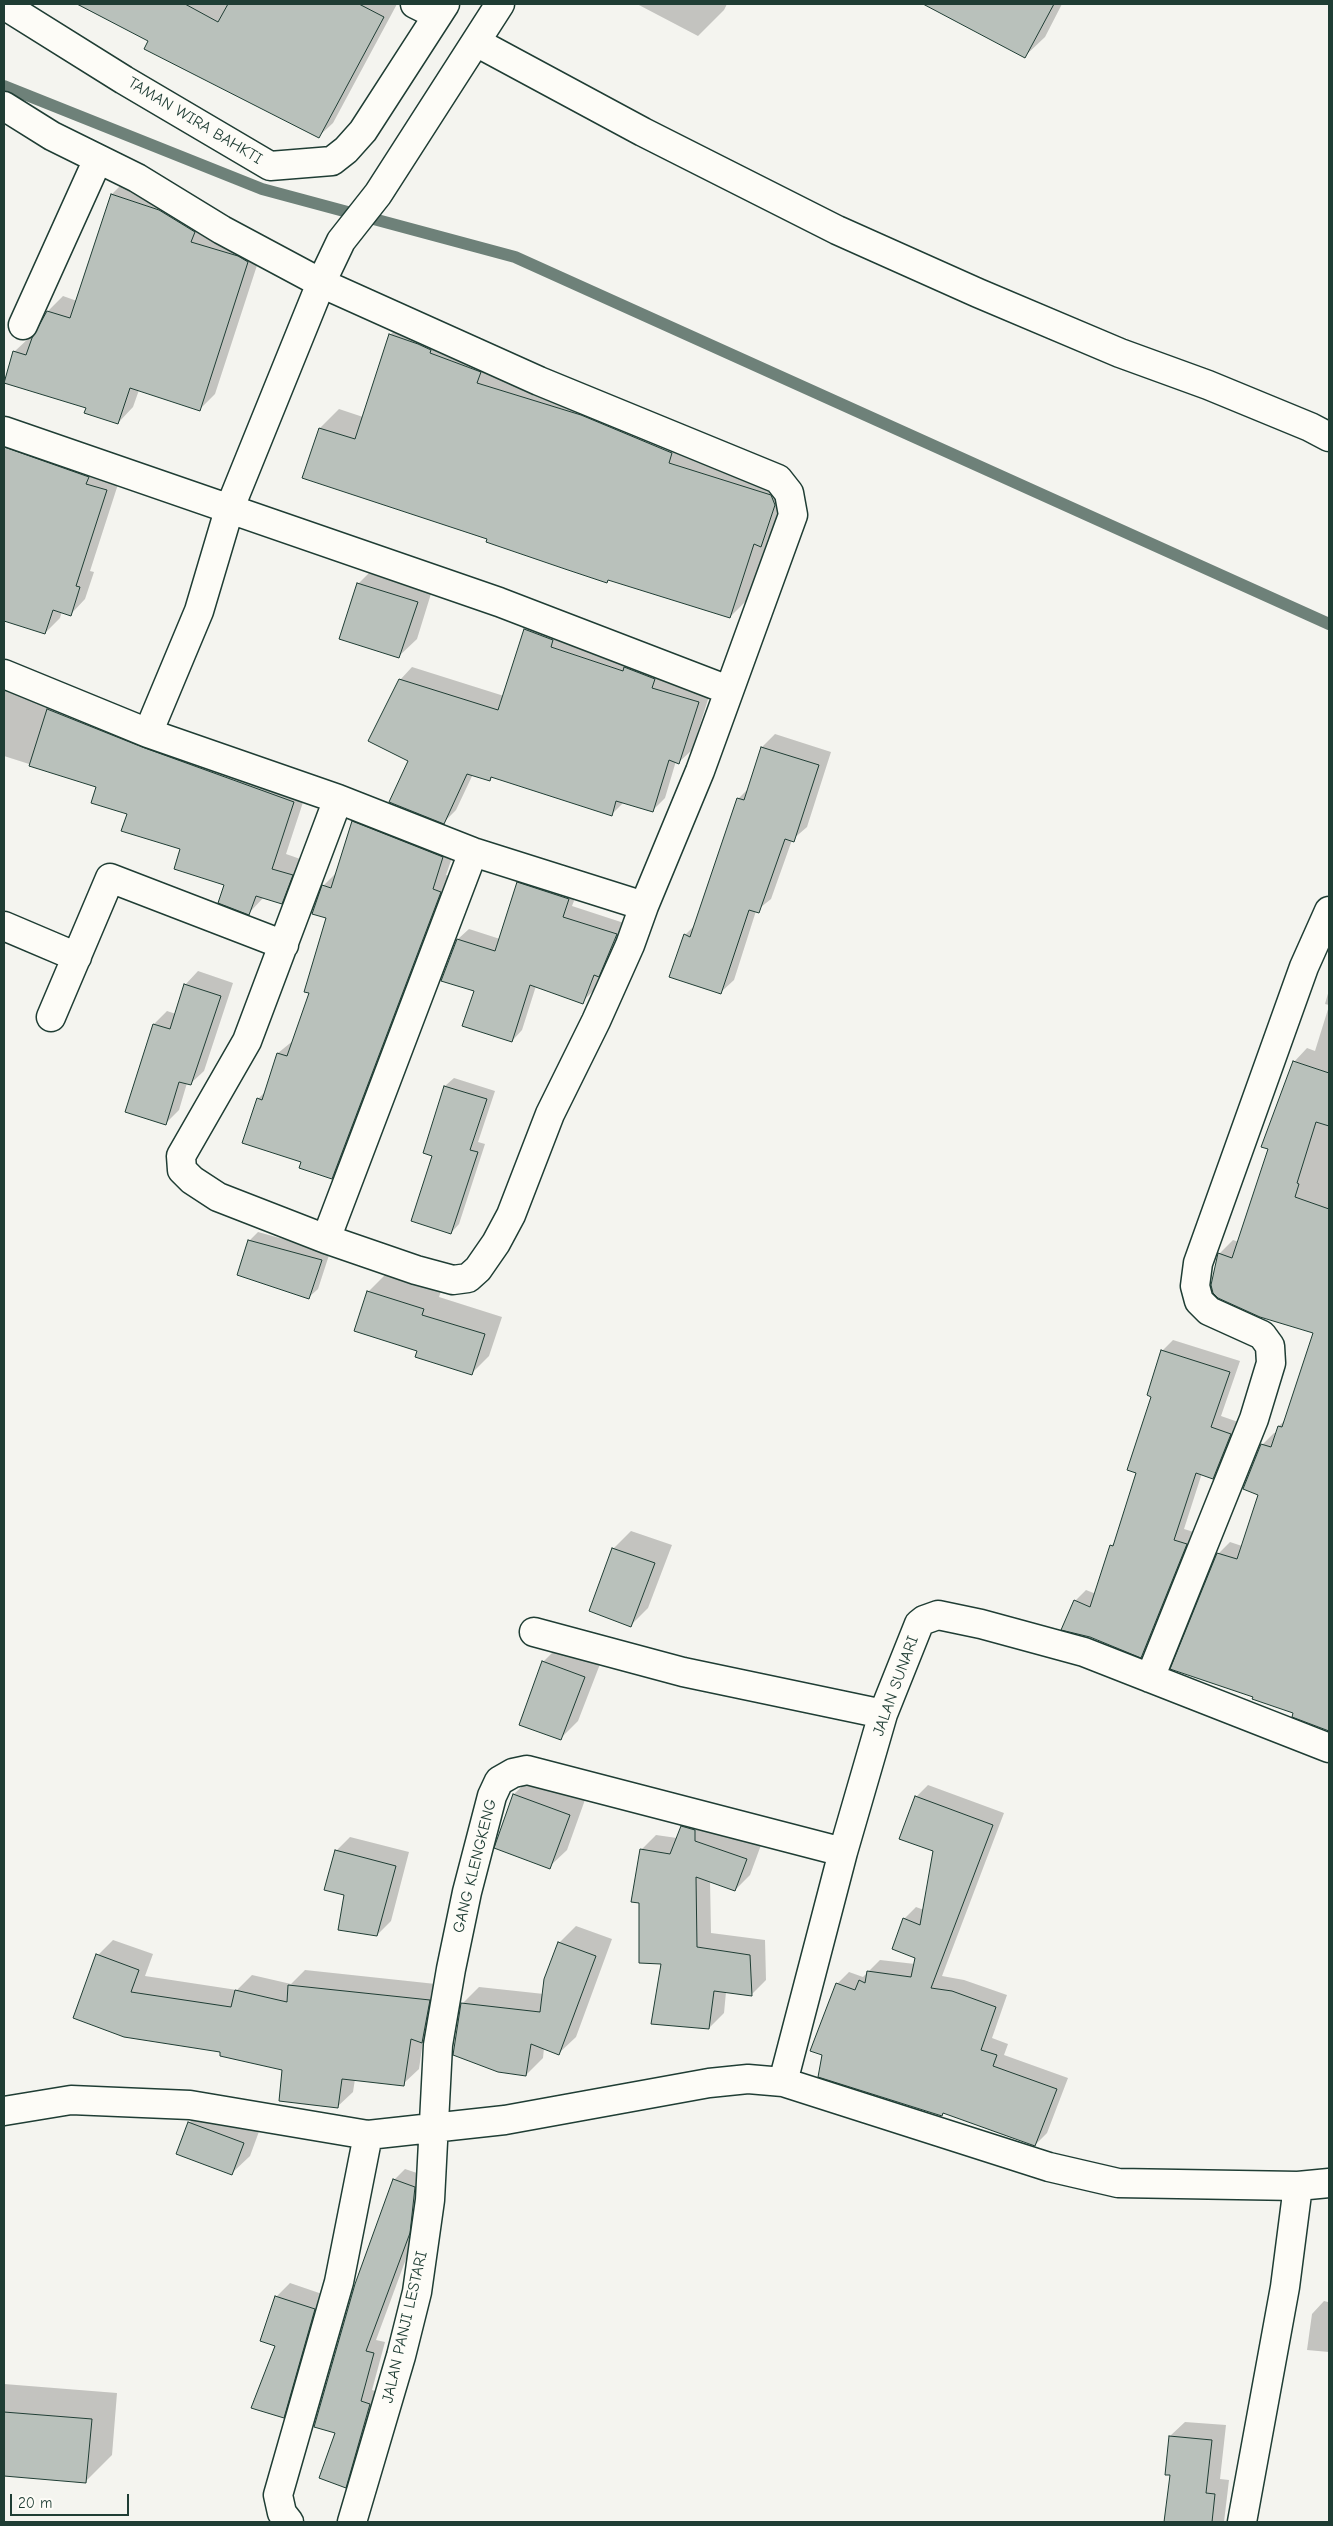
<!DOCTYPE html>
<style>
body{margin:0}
#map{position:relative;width:1333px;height:2526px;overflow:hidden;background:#f4f4ef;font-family:"Comic Neue",sans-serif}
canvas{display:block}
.frame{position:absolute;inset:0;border:5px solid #1f3d34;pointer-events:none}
.scale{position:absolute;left:10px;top:2494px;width:119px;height:22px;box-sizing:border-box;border:2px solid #1f3d34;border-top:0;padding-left:6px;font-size:15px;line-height:18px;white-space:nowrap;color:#1f3d34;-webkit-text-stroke:4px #fdfcf7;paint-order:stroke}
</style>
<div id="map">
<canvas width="1333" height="2526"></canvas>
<div class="frame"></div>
<div class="scale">20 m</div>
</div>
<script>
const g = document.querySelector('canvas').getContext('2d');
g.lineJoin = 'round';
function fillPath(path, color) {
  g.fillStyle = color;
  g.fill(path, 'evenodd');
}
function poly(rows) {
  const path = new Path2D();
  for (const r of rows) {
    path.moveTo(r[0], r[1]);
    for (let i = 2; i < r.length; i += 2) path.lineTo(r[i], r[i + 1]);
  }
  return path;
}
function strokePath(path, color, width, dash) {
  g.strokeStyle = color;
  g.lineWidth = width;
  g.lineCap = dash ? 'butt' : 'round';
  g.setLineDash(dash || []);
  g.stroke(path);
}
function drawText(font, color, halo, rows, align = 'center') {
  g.font = font + ' "Comic Neue",sans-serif';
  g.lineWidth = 4;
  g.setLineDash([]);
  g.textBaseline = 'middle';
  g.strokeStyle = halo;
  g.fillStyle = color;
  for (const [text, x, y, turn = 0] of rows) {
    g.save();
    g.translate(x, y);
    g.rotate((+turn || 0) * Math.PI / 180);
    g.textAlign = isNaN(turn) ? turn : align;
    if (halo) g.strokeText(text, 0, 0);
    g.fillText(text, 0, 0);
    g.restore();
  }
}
fillPath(poly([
 [76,4,397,4,333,123,319,136,150,41],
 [637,4,727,4,724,10,698,36],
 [970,4,1062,4,1045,37,1025,56,960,22],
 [127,179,263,247,215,394,200,409,139,390,133,407,118,423,87,408,14,352,30,337,33,338,48,311,63,296,77,301,112,194],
 [409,316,794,485,780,526,768,538,749,598,730,617,539,557,304,477,320,428,339,409,363,417,390,335],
 [4,428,121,475,90,571,94,572,85,599,71,614,62,611,60,618,45,633,4,620],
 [376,566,434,584,417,639,399,656,358,584],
 [537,617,711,690,692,750,679,762,676,761,665,798,652,811,624,802,611,815,493,776,490,780,473,774,456,810,444,822,410,760,400,680,412,667,504,696,525,630],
 [4,679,308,787,286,854,306,861,296,888,281,903,264,897,249,913,226,885,182,848,129,813,98,786,4,756],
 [775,734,831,752,807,827,792,840,771,899,756,911,734,980,721,992,685,935,696,924,738,799,749,788,762,747],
 [367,808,457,843,446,875,454,878,346,1163,332,1177,258,1099,266,1091,278,1053,294,1040,310,993,327,918,323,886,337,872,353,822],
 [528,872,579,888,572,906,627,924,609,965,600,974,593,991,582,1002,536,986,522,1030,512,1041,475,990,458,939,469,929,500,939,518,883],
 [198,971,233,983,204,1071,190,1084,187,1083,179,1110,166,1123,126,1111,154,1024,167,1011,176,1014,185,985],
 [1329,990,1329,1005,1325,1004],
 [1329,1006,1329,1337,1260,1316,1219,1254,1233,1240,1239,1242,1270,1148,1294,1062,1307,1048,1315,1051],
 [454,1078,495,1091,478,1142,485,1144,459,1224,451,1233,434,1155,424,1152,445,1086],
 [258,1232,330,1252,318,1289,309,1297,249,1241],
 [386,1274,441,1291,439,1297,502,1317,489,1356,471,1374,418,1350,356,1330,369,1291],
 [1173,1340,1240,1361,1221,1416,1241,1423,1224,1466,1213,1477,1202,1473,1184,1529,1197,1533,1152,1645,1141,1656,1075,1601,1086,1590,1096,1594,1111,1546,1116,1541,1138,1472,1162,1351],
 [1319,1342,1329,1346,1329,1463,1307,1512,1329,1519,1329,1730,1294,1716,1295,1712,1218,1554,1230,1542,1242,1546,1260,1494,1262,1445,1274,1433,1277,1433,1279,1426,1286,1419],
 [631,1531,672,1545,648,1608,631,1625,591,1610,614,1548],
 [561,1644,602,1659,578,1721,560,1739,543,1662],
 [532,1777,586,1797,567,1850,549,1867,514,1794],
 [928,1785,1004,1813,942,1976,964,1980,1007,1995,992,2038,1008,2044,1004,2055,1068,2078,1047,2133,1035,2145,945,2112,942,2115,837,1984,849,1972,863,1977,880,1960,915,1964,916,1957,904,1919,916,1907,924,1910,935,1850,916,1797],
 [697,1812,761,1845,750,1875,735,1890,710,1881,711,1933,765,1940,766,1980,751,1995,726,1992,724,2013,709,2028,662,1963,641,1850,656,1835,677,1838,682,1827],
 [350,1837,409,1852,391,1921,377,1935,345,1894,336,1851],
 [576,1926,612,1939,576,2037,559,2053,544,2048,543,2058,526,2075,462,2004,479,1987,544,1994,559,1943],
 [113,1940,153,1954,145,1976,237,1990,252,1975,291,1984,305,1970,445,1985,438,2027,423,2041,419,2069,403,2084,355,2079,353,2092,337,2107,284,2070,222,2051,124,2035,98,1955],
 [207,2106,261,2126,250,2156,232,2173,189,2123],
 [405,2169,426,2176,420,2221,376,2340,385,2342,372,2390,381,2393,357,2475,346,2486,337,2432,394,2180],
 [290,2283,328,2296,297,2403,283,2417,276,2345,276,2297],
 [1329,2288,1329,2352,1307,2350,1312,2314,1324,2301,1328,2302],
 [4,2384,117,2393,112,2455,86,2481,4,2475],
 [1185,2422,1226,2425,1220,2479,1229,2480,1224,2522,1165,2522,1171,2474,1167,2474,1170,2436]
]), '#0003');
strokePath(poly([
 [4,86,262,189,515,257,1329,624]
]), '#6e8179', 12);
const building = poly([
 [77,4,185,4,218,22,228,4,359,4,384,17,319,138,144,49,148,41,77,4],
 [923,4,1054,4,1025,58,923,4],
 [111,194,159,210,195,232,191,242,238,256,248,262,200,411,130,388,118,424,84,413,86,408,4,383,13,351,26,355,32,338,47,311,70,318,111,194],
 [389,334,418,344,431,350,430,353,481,372,477,383,581,415,672,453,669,463,771,495,775,505,761,547,754,544,730,618,608,580,607,583,565,569,486,542,487,539,302,478,319,428,355,439,389,334],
 [4,447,89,477,86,484,107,490,76,586,80,587,71,616,53,610,45,634,4,621,4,447],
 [357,583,418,602,399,658,339,639,357,583],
 [524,629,553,640,551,647,623,671,624,667,655,679,652,688,699,702,679,764,669,760,653,812,616,801,612,816,491,777,490,781,467,774,444,824,389,802,408,761,368,741,399,679,498,710,524,629],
 [47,709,142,747,294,802,272,869,293,875,282,904,256,896,249,915,218,903,224,885,174,869,180,849,121,831,127,814,91,803,96,787,29,766,47,709],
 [761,747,819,765,794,842,785,839,759,913,749,910,721,994,669,977,684,934,690,937,737,798,744,800,761,747],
 [352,821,443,857,433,889,441,892,332,1179,299,1168,301,1162,242,1143,257,1098,262,1100,277,1053,287,1056,309,993,304,992,326,918,312,914,322,885,331,888,352,821],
 [517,882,569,899,563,917,617,934,599,977,594,975,583,1004,530,985,512,1042,462,1026,474,991,441,981,457,939,495,951,517,882],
 [184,984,221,996,191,1085,179,1082,166,1125,125,1112,153,1024,170,1029,184,984],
 [1293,1061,1329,1073,1329,1126,1316,1122,1297,1183,1299,1184,1295,1197,1329,1209,1329,1731,1292,1717,1293,1713,1252,1699,1253,1697,1170,1669,1217,1553,1237,1559,1258,1495,1243,1489,1261,1444,1271,1447,1278,1426,1282,1427,1313,1333,1260,1317,1218,1298,1213,1293,1211,1285,1218,1253,1232,1258,1268,1149,1261,1147,1293,1061],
 [444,1086,487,1099,470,1150,478,1152,451,1234,411,1221,432,1156,423,1153,444,1086],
 [248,1240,322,1260,309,1299,237,1275,248,1240],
 [367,1291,424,1309,422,1315,485,1334,472,1375,415,1357,417,1351,354,1331,367,1291],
 [1161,1350,1230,1372,1211,1427,1231,1434,1213,1479,1196,1473,1174,1540,1187,1544,1141,1658,1090,1637,1061,1630,1074,1600,1090,1607,1110,1545,1113,1546,1136,1473,1127,1470,1151,1397,1147,1395,1161,1350],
 [612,1548,655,1563,631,1627,589,1611,612,1548],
 [542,1661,585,1677,561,1740,519,1725,542,1661],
 [513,1794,570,1815,550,1869,494,1848,513,1794],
 [915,1796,993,1825,931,1988,952,1991,996,2007,981,2050,997,2055,993,2066,1057,2089,1035,2146,943,2113,942,2116,818,2077,822,2055,810,2051,836,1983,855,1990,859,1980,865,1983,867,1971,911,1977,915,1958,892,1949,903,1918,920,1925,933,1851,899,1839,915,1796],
 [681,1826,695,1830,695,1841,747,1859,735,1891,696,1877,697,1947,750,1955,752,1996,714,1991,709,2029,651,2024,661,1964,639,1963,639,1903,631,1902,640,1849,670,1854,681,1826],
 [335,1850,396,1866,377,1936,338,1930,344,1895,324,1890,335,1850],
 [558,1942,596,1956,559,2055,531,2044,526,2076,498,2072,453,2055,461,2003,540,2012,544,1979,558,1942],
 [96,1954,139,1970,131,1992,231,2007,235,1990,287,2002,288,1985,430,2000,422,2043,411,2039,404,2086,342,2079,338,2108,279,2101,282,2070,220,2056,220,2052,124,2037,73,2018,96,1954],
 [188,2122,244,2143,232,2175,176,2154,188,2122],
 [393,2179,415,2187,410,2233,366,2351,374,2353,361,2401,370,2404,346,2488,319,2478,335,2433,314,2427,355,2284,393,2179],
 [275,2296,315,2309,284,2418,251,2408,275,2346,260,2341,275,2296],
 [4,2412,92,2419,86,2483,4,2476,4,2412],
 [1169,2436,1212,2440,1206,2493,1215,2494,1212,2522,1164,2522,1170,2475,1165,2475,1169,2436]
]);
fillPath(building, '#b9c1bb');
strokePath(building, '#1f3d34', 1);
const minor = poly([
 [415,4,437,15],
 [4,5,124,80,270,166,332,161,346,150,363,131,445,4],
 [476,42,643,132,837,230,978,293,1120,353,1208,385,1310,427,1329,437],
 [4,106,52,136,137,178,222,230,321,283,539,381,778,479,789,493,793,515,700,771,644,906,630,945,596,1021,550,1114,511,1215,496,1243,478,1269,468,1278,453,1280,416,1270,326,1239,218,1197,192,1180,182,1170,181,1156,247,1041,338,799],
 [23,325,98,159],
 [4,431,499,602,728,690],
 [4,674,148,733,338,799,473,852,644,906],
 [148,733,199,611,229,510,321,283,341,241,378,194,500,4],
 [4,926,77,957],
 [51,1017,110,878,284,945],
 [326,1239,473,852],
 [534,1632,683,1672,883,1714],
 [1150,1678,1254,1419,1271,1363,1270,1346,1262,1335,1209,1311,1199,1301,1195,1286,1198,1263,1304,967,1329,911],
 [783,2082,843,1852,883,1714,919,1624,924,1620,938,1615,981,1624,1084,1652,1329,1748],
 [4,2111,71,2100,190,2105,368,2135,505,2120,709,2083,748,2079,783,2082,1049,2167,1118,2183,1298,2186,1329,2183],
 [289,2522,282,2513,278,2495,339,2282,368,2135],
 [352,2522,401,2356,417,2292,430,2200,438,2045,451,1969,467,1892,492,1796,499,1781,513,1773,527,1770,843,1852],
 [1242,2522,1285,2287,1298,2186]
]);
strokePath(minor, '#1f3d34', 31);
strokePath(minor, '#fdfcf7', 28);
drawText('16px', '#1f3d34', '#fdfcf7', [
 ["TAMAN WIRA BAHKTI",195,121,31],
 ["JALAN SUNARI",896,1686,-70],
 ["GANG KLENGKENG",475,1866,-76],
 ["JALAN PANJI LESTARI",405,2327,-77]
]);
</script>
